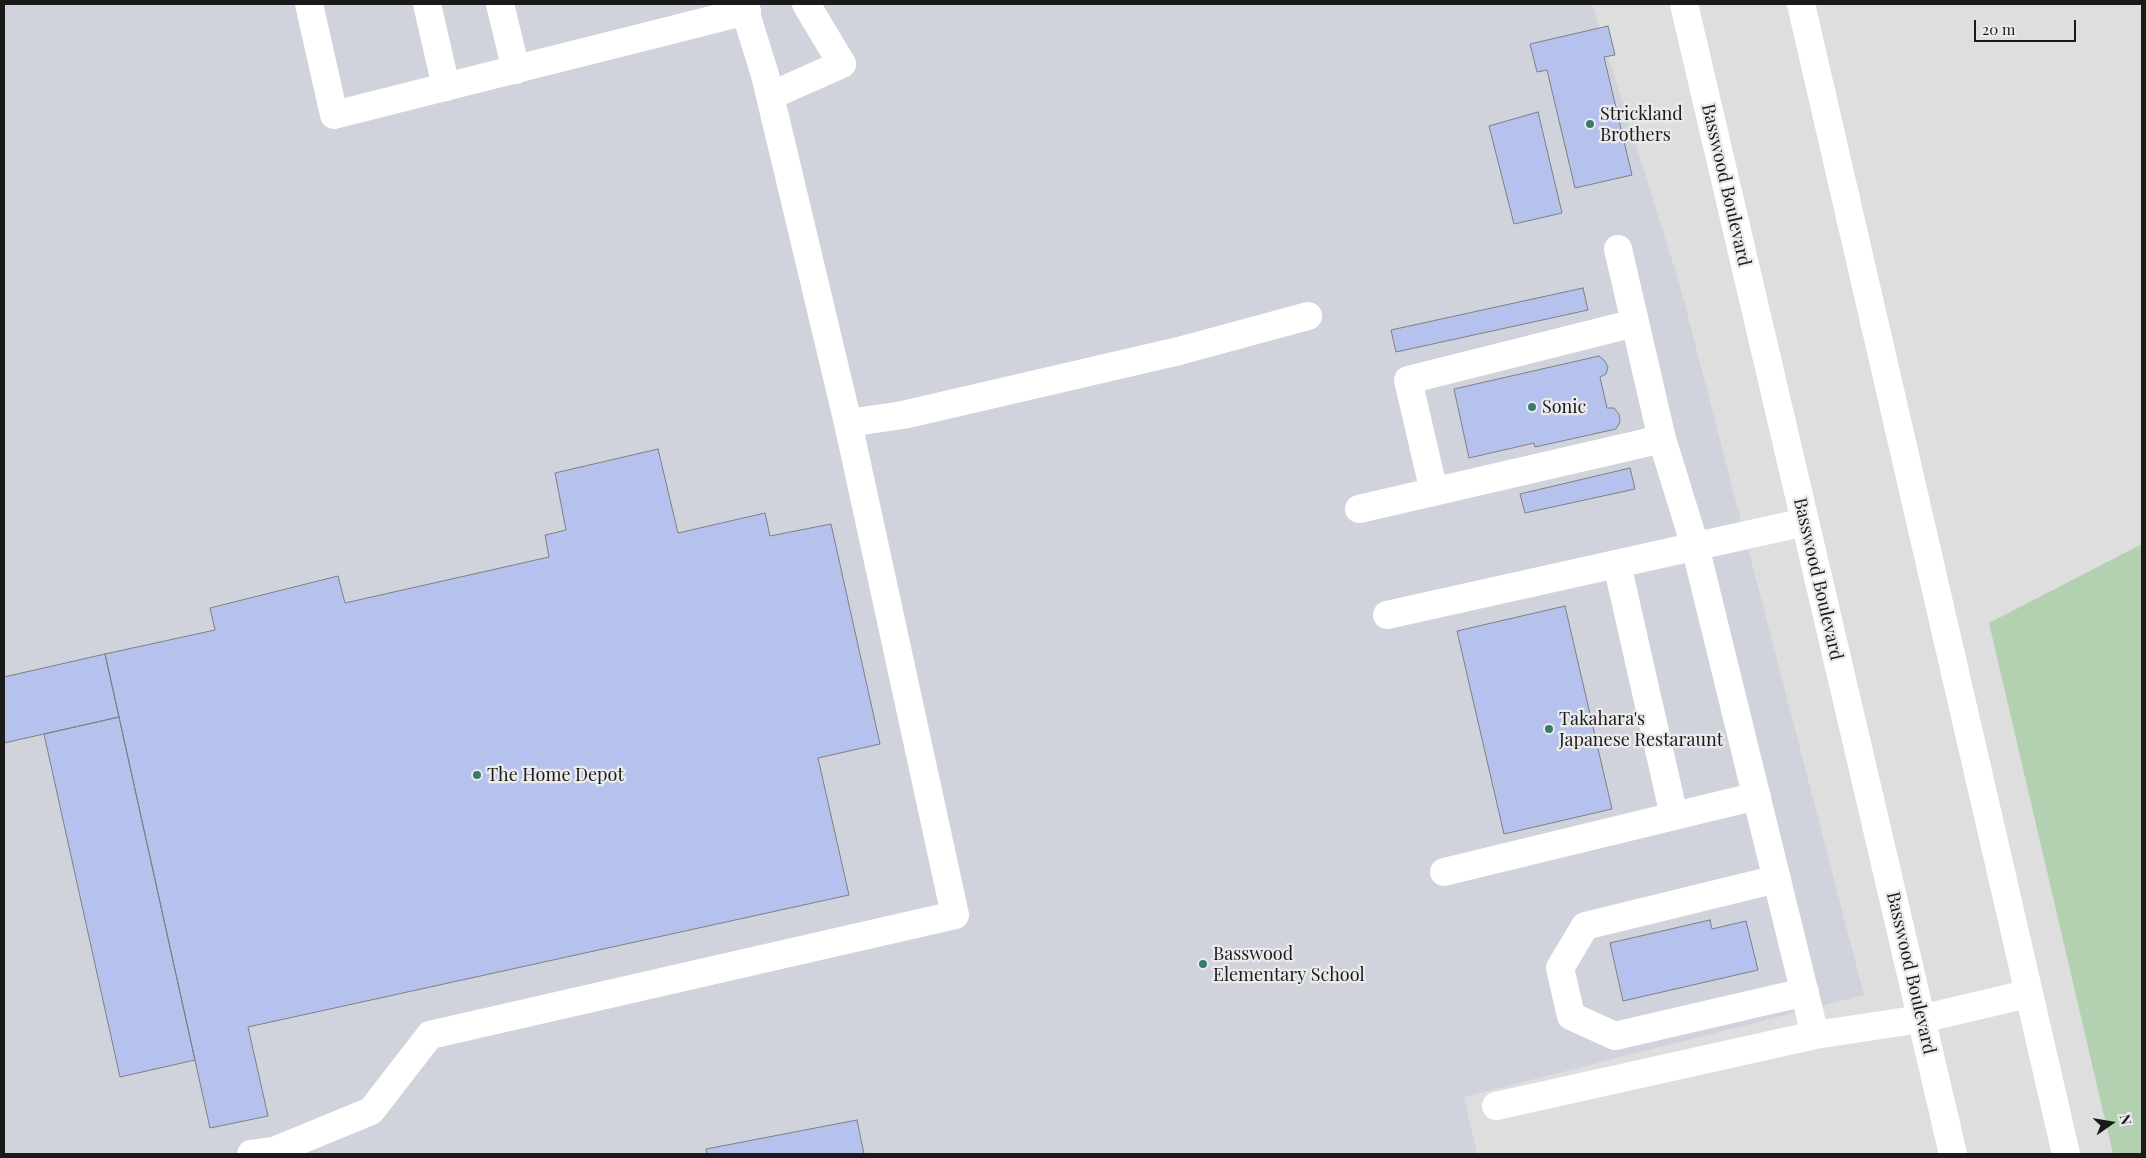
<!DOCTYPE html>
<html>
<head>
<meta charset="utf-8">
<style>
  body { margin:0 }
  #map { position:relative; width:2146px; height:1158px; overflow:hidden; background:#dededf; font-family:"Playfair Display",serif }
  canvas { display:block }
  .frame { position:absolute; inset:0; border:5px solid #1a1a1a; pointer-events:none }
  .north { position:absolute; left:2086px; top:1098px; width:50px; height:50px; -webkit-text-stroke:4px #ebebed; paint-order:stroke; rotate:77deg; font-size:14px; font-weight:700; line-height:20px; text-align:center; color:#1a1a1a }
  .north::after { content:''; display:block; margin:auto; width:18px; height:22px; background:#1a1a1a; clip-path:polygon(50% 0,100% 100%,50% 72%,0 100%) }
  .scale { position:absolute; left:1974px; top:20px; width:102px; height:22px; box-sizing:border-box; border:2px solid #1a1a1a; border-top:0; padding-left:6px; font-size:15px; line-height:18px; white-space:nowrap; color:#1a1a1a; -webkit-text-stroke:4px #ebebed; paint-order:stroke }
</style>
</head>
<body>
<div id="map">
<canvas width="2146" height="1158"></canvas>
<div class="frame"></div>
<div class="north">N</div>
<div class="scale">20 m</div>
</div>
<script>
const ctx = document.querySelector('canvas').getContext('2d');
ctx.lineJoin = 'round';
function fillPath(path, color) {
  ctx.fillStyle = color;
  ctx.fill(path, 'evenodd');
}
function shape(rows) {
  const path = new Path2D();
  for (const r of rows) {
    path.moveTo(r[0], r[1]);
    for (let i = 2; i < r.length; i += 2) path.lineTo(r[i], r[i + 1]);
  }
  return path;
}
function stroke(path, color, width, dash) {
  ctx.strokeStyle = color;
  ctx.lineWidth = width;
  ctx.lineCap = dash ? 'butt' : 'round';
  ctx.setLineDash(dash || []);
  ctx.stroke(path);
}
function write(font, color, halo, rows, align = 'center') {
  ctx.font = font + ' "Playfair Display",serif';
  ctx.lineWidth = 4.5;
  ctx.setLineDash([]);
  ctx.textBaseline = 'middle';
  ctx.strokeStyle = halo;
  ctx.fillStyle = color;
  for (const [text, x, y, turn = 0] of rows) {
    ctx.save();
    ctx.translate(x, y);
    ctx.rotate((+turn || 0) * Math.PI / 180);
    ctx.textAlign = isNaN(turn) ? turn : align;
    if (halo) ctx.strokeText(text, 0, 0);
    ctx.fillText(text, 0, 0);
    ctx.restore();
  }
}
const built = shape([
  [4,4,1592,4,1680,286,1864,995,1464,1097,1477,1154,4,1154]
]);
const green = shape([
  [2142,544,2142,1154,2113,1154,1989,623]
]);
const building = shape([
  [1608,26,1615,55,1604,57,1632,175,1575,188,1547,70,1537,72,1530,44,1608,26],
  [1538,112,1562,213,1514,224,1489,126,1538,112],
  [1583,288,1588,310,1396,352,1391,330,1583,288],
  [1599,356,1604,360,1608,367,1606,374,1600,377,1607,408,1614,408,1619,414,1620,422,1616,429,1535,447,1534,443,1469,458,1454,389,1599,356],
  [658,449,678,533,765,513,770,536,831,524,880,744,818,758,849,895,248,1027,268,1116,210,1128,105,654,215,630,210,608,338,576,345,603,549,557,545,535,566,530,555,473,658,449],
  [1630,468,1635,489,1525,513,1520,494,1630,468],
  [1565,606,1612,809,1504,834,1457,631,1565,606],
  [105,654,119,717,4,743,4,677,105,654],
  [119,717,195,1060,120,1077,44,734,119,717],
  [1710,920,1712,929,1746,921,1758,970,1623,1001,1610,943,1710,920],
  [857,1120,864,1154,707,1154,706,1149,857,1120]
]);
const minor = shape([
  [309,4,334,115,747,11],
  [427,4,446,87],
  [500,4,516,70],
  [743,4,765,75,848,423,903,415,1179,351,1308,316],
  [770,96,842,64,806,4],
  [1618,249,1662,439,1695,546,1815,1035],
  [1434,492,1408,380,1635,323],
  [1359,509,1662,439],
  [1617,564,1674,816],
  [1387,615,1805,522],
  [1444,872,1757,796],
  [1777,879,1585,926,1560,968,1571,1016,1615,1036,1805,992],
  [1496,1106,1815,1035,1921,1019],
  [251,1154,274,1151,371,1111,430,1035,955,915,848,423]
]);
const major = shape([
  [1684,4,1953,1154],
  [1801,4,2066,1154],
  [1921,1019,2027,994]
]);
const markers = [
  [1590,124,5,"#377b6f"],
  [1532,407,5,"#377b6f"],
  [1549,729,5,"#377b6f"],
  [477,775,5,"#377b6f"],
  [1203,964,5,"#377b6f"]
];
const poiNames = [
  ["Strickland",1600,114],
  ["Brothers",1600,135],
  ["Sonic",1542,407],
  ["Takahara's",1559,719],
  ["Japanese Restaraunt",1559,740],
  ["The Home Depot",487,775],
  ["Basswood",1213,954],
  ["Elementary School",1213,975]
];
const streetNames = [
  ["Basswood Boulevard",1726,185,77],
  ["Basswood Boulevard",1818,579,77],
  ["Basswood Boulevard",1911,973,77]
];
fillPath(built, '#d0d3db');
fillPath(green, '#b3d1b0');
fillPath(building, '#b5c2ed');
stroke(building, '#808081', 1);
stroke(minor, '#fff', 28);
stroke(major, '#fff', 28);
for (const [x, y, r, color] of markers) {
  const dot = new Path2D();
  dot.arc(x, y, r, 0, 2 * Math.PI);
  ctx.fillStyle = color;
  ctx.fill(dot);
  stroke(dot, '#ebebed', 2);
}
write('18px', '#1a1a1a', '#ebebed', poiNames, 'left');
write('18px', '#1a1a1a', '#ebebed', streetNames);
</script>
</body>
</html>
